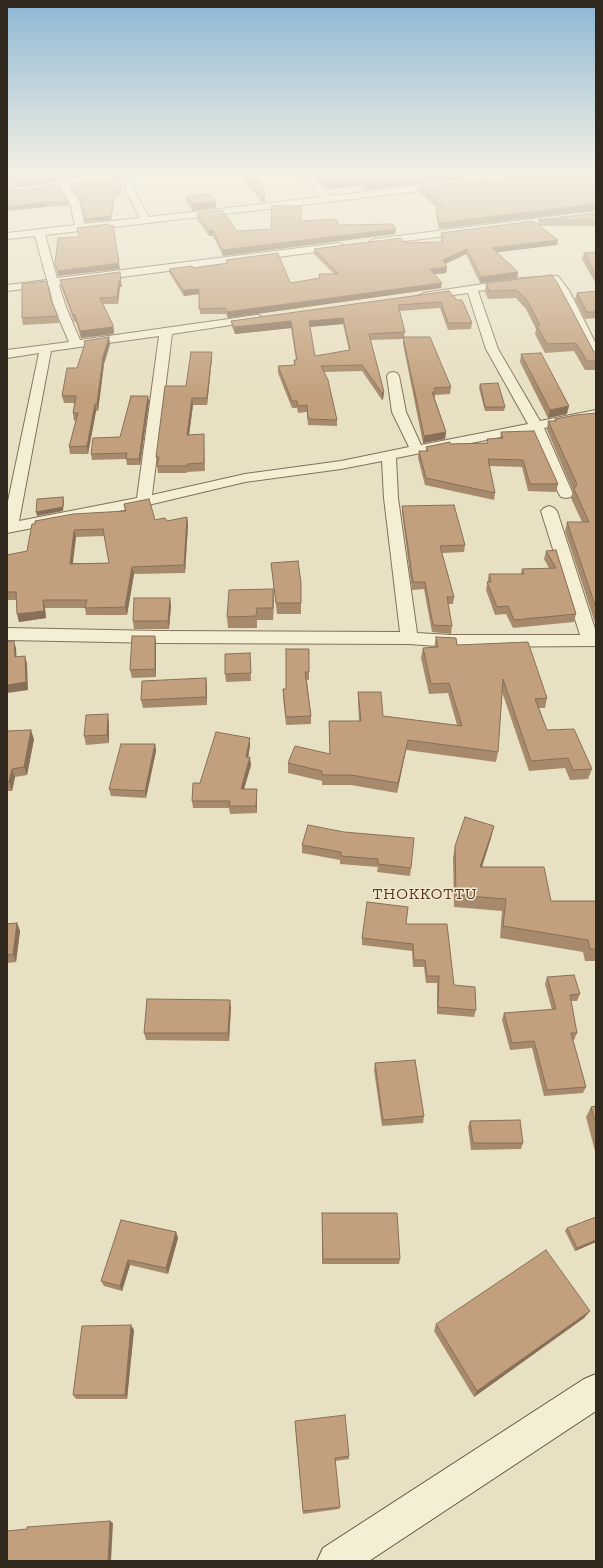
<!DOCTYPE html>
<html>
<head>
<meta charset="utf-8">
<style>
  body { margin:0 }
  #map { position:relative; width:603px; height:1568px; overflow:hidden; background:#e8e0c3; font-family:"Zilla Slab",serif }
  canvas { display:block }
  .frame { position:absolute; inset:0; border:8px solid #32291e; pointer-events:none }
</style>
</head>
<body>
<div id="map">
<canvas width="603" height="1568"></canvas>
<div class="frame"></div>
</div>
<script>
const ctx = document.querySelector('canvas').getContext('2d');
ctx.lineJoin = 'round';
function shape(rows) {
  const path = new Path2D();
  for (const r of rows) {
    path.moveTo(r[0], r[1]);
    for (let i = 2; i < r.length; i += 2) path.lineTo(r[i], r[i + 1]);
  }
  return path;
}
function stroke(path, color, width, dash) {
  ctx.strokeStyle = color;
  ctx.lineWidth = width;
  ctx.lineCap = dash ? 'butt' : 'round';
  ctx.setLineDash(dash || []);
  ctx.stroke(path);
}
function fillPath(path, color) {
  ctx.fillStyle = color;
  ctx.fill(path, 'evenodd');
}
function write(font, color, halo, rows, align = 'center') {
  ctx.font = font + ' "Zilla Slab",serif';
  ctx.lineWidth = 3;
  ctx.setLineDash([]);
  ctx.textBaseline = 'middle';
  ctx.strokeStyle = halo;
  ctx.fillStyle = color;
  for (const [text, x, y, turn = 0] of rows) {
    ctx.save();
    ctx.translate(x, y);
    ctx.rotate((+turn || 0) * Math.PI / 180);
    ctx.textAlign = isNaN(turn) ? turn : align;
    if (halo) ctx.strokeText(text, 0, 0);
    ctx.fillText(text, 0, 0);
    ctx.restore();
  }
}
const street = shape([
  [105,174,126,174,149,217,322,197,302,174,311,174,331,196,447,182,452,185,447,188,45,235,57,278,340,243,345,246,340,249,59,285,66,307,80,340,257,315,261,316,263,318,261,320,257,321,172,334,152,495,245,474,341,461,409,447,392,412,387,376,389,373,393,372,397,373,399,376,406,412,421,445,528,424,486,349,468,293,424,299,418,296,424,293,522,278,558,276,570,292,596,344,596,360,592,359,590,356,559,292,551,282,478,291,498,349,540,421,596,410,596,418,544,428,573,494,571,497,566,498,561,497,559,494,531,431,396,458,398,498,417,633,451,635,580,635,541,511,544,508,549,506,554,508,557,511,596,632,596,646,451,647,409,644,160,643,7,640,7,628,160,631,400,632,384,498,382,461,341,469,245,482,144,506,7,533,7,506,39,353,7,358,7,350,69,342,54,307,49,286,7,291,7,285,47,280,35,236,7,239,7,233,75,225,70,203,59,187,25,193,16,192,7,187,7,180,18,187,25,187,105,174],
  [119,177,140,218,84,224,80,203,68,186,119,177],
  [159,336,137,498,19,521,51,351,159,336],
  [596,211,596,217,374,245,369,242,374,239,596,211]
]);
const secondary = shape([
  [596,1374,596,1411,369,1561,317,1561,323,1548,584,1379,596,1374]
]);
const wall = shape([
  [7,174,95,174,25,186,18,186,7,180],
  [239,174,259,174,265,202,262,202],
  [313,174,504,174,364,190,360,186,327,189],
  [596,174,596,210,439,229,436,215,436,209,438,209,420,193,420,187],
  [70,184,122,186,120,195,115,195,111,220,85,222,81,202,71,187],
  [15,189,68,202,69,206,47,207],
  [186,196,216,201,216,208,192,211,186,202],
  [197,213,237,231,271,229,301,221,339,225,396,229,395,234,223,256,213,236,209,236,197,219],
  [596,213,596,226,539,226,558,240,557,245,497,252,518,272,517,278,480,283,466,254,445,264,447,267,446,273,434,274,441,288,228,318,226,314,200,314,199,294,184,296,170,274,169,269,193,268,227,263,226,260,290,283,319,279,319,274,334,274,314,254,314,249,404,243,441,242,441,233,537,225,538,220],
  [596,252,596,284,582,259,584,253],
  [552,275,594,352,596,352,596,370,585,370,574,351,545,353,535,334,536,329,526,309,516,298,488,299,485,292,486,283],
  [60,280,122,287,120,287,118,304,103,304,113,325,114,332,113,334,81,338,76,322,74,322,61,286],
  [449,291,472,323,471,329,448,330,440,308,399,311,405,332,404,337,451,387,450,394,435,395,435,399,446,432,445,439,423,443,403,344,403,339,370,340,384,392,383,399,382,400,362,371,324,372,337,420,337,426,308,425,307,412,298,413,297,408,292,408,278,373,278,366,294,365,294,360,296,360,291,328,235,334,232,327,231,321],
  [343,324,349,350,315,356,310,327],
  [596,291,596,318,585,319,575,299,577,293],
  [51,300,58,316,59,323,23,325,22,318],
  [109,337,110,344,104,364,98,411,96,411,88,454,70,454,69,447,76,420,74,421,73,413,75,403,64,403,62,396,77,368,85,344,84,341],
  [212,352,212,358,207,405,193,405,189,435,204,441,205,471,187,472,187,473,158,473,156,457,186,386],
  [521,354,567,414,548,418,520,362],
  [480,384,505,407,504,411,485,411,479,388],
  [149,401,140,465,127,465,126,459,92,460,91,454,120,437],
  [596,413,596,626,565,531,567,522,582,522,571,498,573,491,547,430,548,421,554,421,555,419],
  [501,432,558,484,556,492,528,491,522,467,489,466,495,493,494,500,425,485,418,458,419,451,426,451,426,447,450,444,487,443,487,439,500,439],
  [124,504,155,520,167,521,187,517,188,525,185,573,134,574,127,615,86,615,85,608,45,608,46,618,19,622,16,600,7,600,7,555,27,551,32,524,125,511],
  [104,536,109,563,72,563,76,537],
  [402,506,465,545,464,552,442,553,454,597,453,604,448,604,452,626,451,634,432,632,424,589,412,590,402,513],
  [556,550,576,614,574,622,513,628,506,614,495,615,486,590,489,574,521,574,522,569,549,568,544,559,546,551],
  [271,563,301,583,301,614,277,614,272,573],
  [273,589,273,620,257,620,257,628,228,628,227,617],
  [170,598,171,606,169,629,134,629,133,621],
  [155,636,156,644,156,677,132,678,130,670],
  [436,637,457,645,547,698,545,708,539,708,547,730,592,769,588,779,570,780,565,768,529,771,502,692,498,752,496,762,406,750,397,793,351,785,322,785,322,781,288,773,288,763,330,754,329,721,359,721,358,702,358,692,383,716,457,725,448,693,429,694,421,658,423,648,434,648],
  [309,649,309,680,307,680,311,716,311,724,286,725,283,697,283,689,286,689],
  [250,653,251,681,226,682,225,674],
  [206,678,207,705,143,708,141,700],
  [109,722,109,743,86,745,84,736],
  [7,731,34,739,27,775,15,777,12,791,7,791],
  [250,738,250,746,248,757,251,765,244,789,257,796,257,813,230,814,229,808,193,808,192,801,200,783],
  [155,744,156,751,146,798,111,796,109,789],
  [308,825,411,868,410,876,377,872,378,867,340,864,340,860,302,853,302,845],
  [494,826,491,838,482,867,551,901,596,901,596,961,585,961,583,952,500,938,502,911,454,907,453,858,455,846],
  [17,923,20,931,16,962,7,963,7,924],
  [406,924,454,985,476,1010,474,1017,437,1014,437,983,426,983,424,967,413,967,412,951,362,945,362,938],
  [547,977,580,994,577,1001,571,1001,577,1033,574,1040,573,1040,586,1087,583,1093,544,1096,532,1048,510,1050,502,1020,504,1013,552,1010,545,984],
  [231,1007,229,1041,146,1040,144,1033],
  [375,1063,424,1116,423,1123,382,1126,374,1070],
  [596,1106,596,1155,586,1117,591,1107],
  [470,1121,523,1143,521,1149,471,1150,468,1127],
  [322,1213,400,1259,399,1264,322,1264],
  [121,1220,176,1232,178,1238,168,1274,130,1265,122,1291,104,1286,101,1281],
  [567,1228,596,1242,575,1251,565,1231],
  [590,1311,584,1318,474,1397,434,1331,436,1324],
  [134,1330,127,1399,76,1399,73,1395],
  [295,1425,349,1456,349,1459,335,1461,340,1507,339,1509,303,1514]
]);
const shadedWall = shape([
  [69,174,95,174,25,186,24,181],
  [455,174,504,174,364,190,364,184],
  [361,181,360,186,327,189,327,183],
  [115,192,115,195,111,220,85,222,85,219],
  [265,196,265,202,262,202,262,197],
  [216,201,216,208,192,211,192,204],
  [46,202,47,207,7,211,7,207],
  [596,204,596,210,439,229,439,223],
  [396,229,395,234,223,256,222,250],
  [213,230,213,236,209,236,209,231],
  [558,240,557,245,491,253,492,248],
  [467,249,466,254,443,265,443,260],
  [119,263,120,269,58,276,57,271],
  [447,267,446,273,429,275,430,269],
  [518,272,517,278,480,283,481,277],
  [121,280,122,287,120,287,118,304,117,297,119,281],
  [442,283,441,288,228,318,227,312],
  [199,289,200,294,184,296,183,290],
  [343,318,343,324,309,327,309,321],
  [291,321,291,328,235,334,234,327],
  [113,325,114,332,113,334,81,338,80,331],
  [109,337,110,344,104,364,98,411,97,404,103,357],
  [212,352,212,358,207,405,207,398],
  [384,392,383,399,382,400,382,393],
  [148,396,149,401,140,465,139,459],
  [192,398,193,405,188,442,187,435],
  [95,404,96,411,88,454,87,446],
  [569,406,567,414,548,418,550,410],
  [446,432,445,439,423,443,424,436],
  [63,497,64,501,63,511,37,516,36,512],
  [187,517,188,525,185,573,184,565],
  [74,530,76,537,72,571,70,564],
  [132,567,134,574,127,615,125,607],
  [273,589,274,601,273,620],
  [170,598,171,606,169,629,168,621],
  [43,600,45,608,46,618,19,622,17,614],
  [155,636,156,644,156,677,155,669],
  [14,641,16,648,17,665,15,657],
  [25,656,27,663,28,690,7,693,7,685],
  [206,678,207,686,207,705,206,697],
  [108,714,109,722,109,743,107,735],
  [31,730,34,739,27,775,24,767],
  [250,738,250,746,247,764,246,757],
  [408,740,406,750,397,793,398,783],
  [155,744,156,751,146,798,145,791],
  [250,757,251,765,242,796,241,789],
  [12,769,15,777,12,791,9,782],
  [257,789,257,813,256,806],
  [494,826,491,838,478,879,480,867],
  [17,923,20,931,16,962,13,954],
  [230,1000,231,1007,229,1041,228,1033],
  [176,1232,178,1238,168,1274,166,1268],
  [596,1240,596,1242,575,1251,577,1248],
  [128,1260,130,1265,122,1291,120,1286],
  [590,1311,584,1318,474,1397,477,1391],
  [131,1325,134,1330,127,1399,125,1395],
  [110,1521,113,1523,111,1561,108,1561]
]);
const building = shape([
  [7,174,69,174,24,181,18,181,7,176,7,174],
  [243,174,259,174,265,196,262,197,243,174],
  [318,174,455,174,364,184,361,181,327,183,318,174],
  [531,174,596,174,596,204,439,223,436,209,444,208,420,187,531,174],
  [118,176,121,183,120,192,115,192,111,216,85,219,81,199,70,184,118,176],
  [58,184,68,202,46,202,7,207,7,185,15,189,24,190,58,184],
  [210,194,216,201,192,204,186,196,210,194],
  [272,206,301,206,301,221,336,219,339,225,393,224,396,229,222,250,213,230,209,231,197,213,222,210,237,231,271,229,272,206],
  [596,213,596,220,538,220,596,213],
  [533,221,558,240,492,248,518,272,481,277,467,249,443,260,447,267,430,269,442,283,227,312,225,308,199,309,199,289,183,290,169,269,192,266,193,268,228,263,226,260,278,253,290,283,320,278,319,274,339,274,314,249,401,238,404,243,443,242,441,233,533,221],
  [109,224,109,226,113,225,119,263,57,271,55,263,58,238,79,237,77,228,109,224],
  [596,252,596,275,584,253,596,252],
  [120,272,121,280,119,281,117,297,100,298,113,325,112,327,80,331,75,315,73,315,60,280,120,272],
  [552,275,558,284,594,352,596,352,596,361,587,361,576,343,547,344,537,326,540,325,527,300,517,290,489,291,486,283,552,275],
  [47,281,51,300,58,316,22,318,22,284,47,281],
  [449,291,457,300,462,300,472,323,448,323,441,302,398,305,405,332,369,334,384,392,382,393,362,365,321,366,328,380,337,420,308,419,307,405,298,406,297,401,292,401,278,366,295,365,294,360,297,360,291,321,234,327,231,321,449,291],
  [343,318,350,350,315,356,309,321,343,318],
  [596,291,596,312,587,312,577,293,596,291],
  [109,337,103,357,97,404,95,404,87,446,69,447,78,413,73,413,76,396,62,396,67,368,77,368,85,343,84,341,109,337],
  [403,337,430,337,451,387,434,388,436,392,432,392,446,432,424,436,403,337],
  [191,352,212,352,207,398,192,398,187,435,204,434,204,463,187,464,187,466,157,466,159,457,156,457,165,386,186,386,191,352],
  [541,353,569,406,550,410,521,354,541,353],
  [498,383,505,407,485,407,480,384,498,383],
  [131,396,148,396,139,459,126,459,127,453,91,454,93,438,120,437,131,396],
  [596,413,596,608,567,522,589,522,574,489,577,484,548,421,556,421,555,419,576,415,596,413],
  [534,431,558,484,530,484,523,460,488,459,495,493,426,478,419,451,428,451,426,447,450,442,450,444,488,443,487,439,503,438,501,432,534,431],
  [63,497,63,507,36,512,37,499,63,497],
  [149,499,155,520,165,518,167,521,187,517,184,565,132,567,125,607,85,608,87,600,43,600,44,611,17,614,16,592,7,592,7,555,27,551,32,524,35,524,35,521,73,514,126,511,124,504,149,499],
  [103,529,109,563,70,564,74,530,103,529],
  [454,505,465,545,440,546,454,597,447,597,452,626,433,625,425,582,413,582,402,506,454,505],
  [556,550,576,614,514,620,508,606,497,607,487,582,491,582,489,574,524,574,522,569,556,568,546,551,556,550],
  [298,561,301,583,301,603,276,603,271,563,298,561],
  [273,589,273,608,257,608,256,616,227,617,229,590,273,589],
  [134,598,170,598,168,621,133,621,134,598],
  [132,636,155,636,155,669,130,670,132,636],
  [436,637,456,638,457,645,528,642,547,698,535,699,547,730,574,729,592,769,573,770,568,758,531,761,503,679,498,752,408,740,398,783,351,775,322,775,322,771,288,763,295,746,330,754,329,721,361,721,358,692,381,692,383,716,462,726,449,683,431,684,423,648,438,647,436,637],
  [14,641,15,657,25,656,26,682,7,685,7,642,14,641],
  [286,649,309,649,309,672,305,672,311,716,286,717,283,689,286,689,286,649],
  [250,653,251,673,225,674,225,654,250,653],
  [206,678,206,697,141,700,142,681,206,678],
  [108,714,107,735,84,736,86,715,108,714],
  [31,730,24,767,12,769,9,782,7,783,7,731,31,730],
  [216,732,250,738,246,757,250,757,241,789,257,789,256,806,229,806,230,801,192,801,193,783,200,783,216,732],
  [121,744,155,744,145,791,109,789,121,744],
  [465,817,494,826,480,867,544,867,551,901,596,901,596,949,590,949,588,940,503,926,506,899,456,895,455,846,465,817],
  [308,825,344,832,414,838,411,868,378,864,378,859,341,856,341,852,302,845,308,825],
  [367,902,408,907,406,924,447,924,454,985,475,987,476,1010,438,1007,439,976,427,976,425,960,414,960,413,944,362,938,367,902],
  [17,923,13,954,7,955,7,924,17,923],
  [574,975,580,994,570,995,577,1033,571,1033,586,1087,547,1090,534,1041,512,1043,504,1013,556,1009,547,977,574,975],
  [147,999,230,1000,228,1033,144,1033,147,999],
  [415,1060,424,1116,383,1120,375,1063,415,1060],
  [596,1106,596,1124,591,1107,596,1106],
  [520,1120,523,1143,473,1143,470,1121,520,1120],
  [322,1213,397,1213,400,1259,323,1259,322,1213],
  [596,1217,596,1240,577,1248,567,1228,596,1217],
  [121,1220,176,1232,166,1268,128,1260,120,1286,101,1281,121,1220],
  [546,1250,590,1311,477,1391,436,1324,546,1250],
  [131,1325,125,1395,73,1395,82,1326,131,1325],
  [345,1415,349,1456,335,1458,340,1507,303,1511,295,1421,345,1415],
  [110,1521,108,1561,7,1561,7,1531,27,1529,27,1527,110,1521]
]);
const quarterNames = [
  ["THOKKOTTU",425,894]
];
stroke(street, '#80725c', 2);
stroke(secondary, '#62543f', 2);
fillPath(street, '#f4eed5');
fillPath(secondary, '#f4eed5');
fillPath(wall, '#a78a6c');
fillPath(shadedWall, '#887058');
fillPath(building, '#c2a07d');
stroke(building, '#887058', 1);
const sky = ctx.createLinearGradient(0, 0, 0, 394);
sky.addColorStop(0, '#8db7d4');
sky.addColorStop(0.44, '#f5f1e4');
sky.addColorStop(1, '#f5f1e400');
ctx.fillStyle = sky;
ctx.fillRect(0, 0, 603, 394);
ctx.letterSpacing = '1px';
write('16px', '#5a3322', '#f1ead1', quarterNames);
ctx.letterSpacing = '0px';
</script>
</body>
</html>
